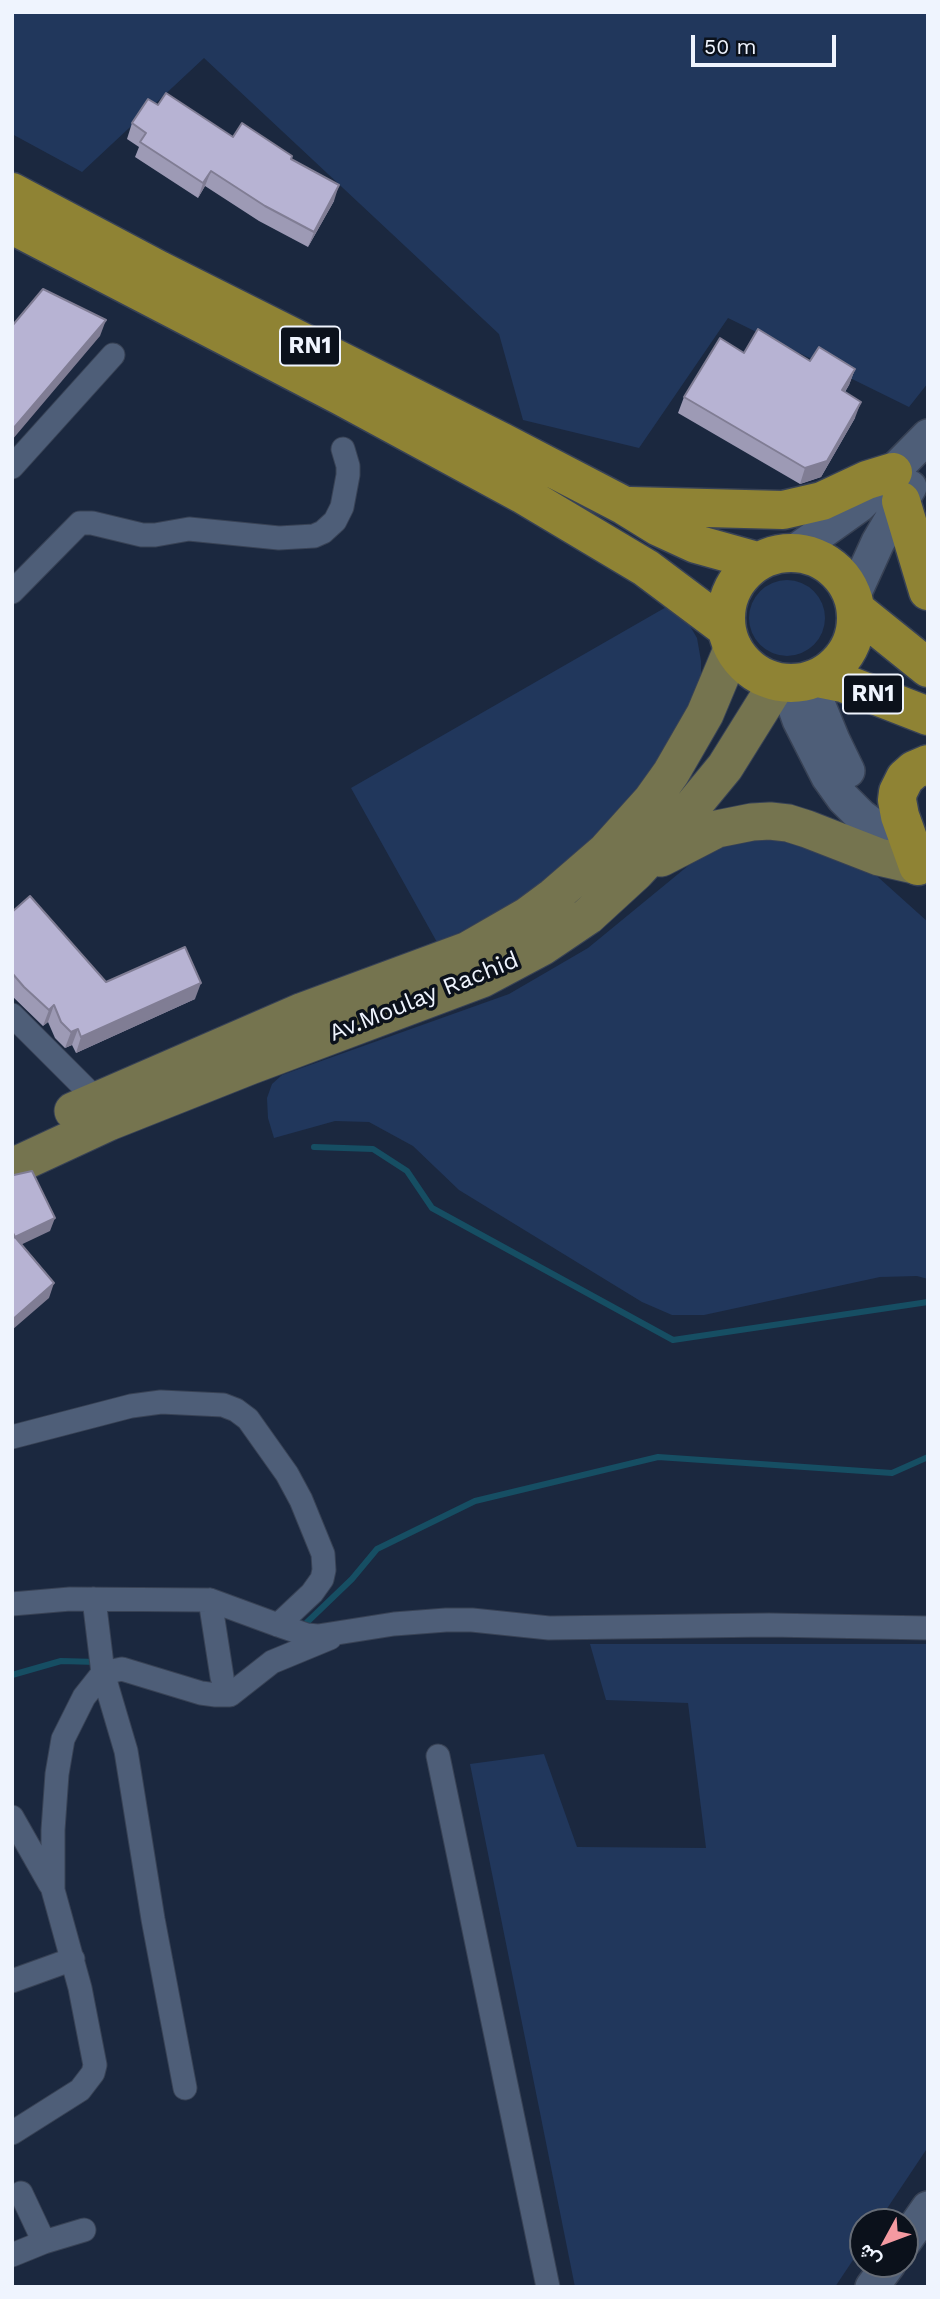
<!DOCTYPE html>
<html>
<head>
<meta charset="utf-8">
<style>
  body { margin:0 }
  #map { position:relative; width:940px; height:2299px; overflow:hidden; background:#1b283f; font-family:"Work Sans",Vazirmatn,sans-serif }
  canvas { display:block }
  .frame { position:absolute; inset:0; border:14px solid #eff4fe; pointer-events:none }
  .north { position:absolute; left:849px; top:2208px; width:70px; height:70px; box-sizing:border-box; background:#0b111b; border:2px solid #666c76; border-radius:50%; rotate:229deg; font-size:19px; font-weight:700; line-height:28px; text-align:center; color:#eff4fe }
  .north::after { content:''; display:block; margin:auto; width:24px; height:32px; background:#f49aa1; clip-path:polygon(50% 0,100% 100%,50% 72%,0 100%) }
  .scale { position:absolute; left:691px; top:35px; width:145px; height:32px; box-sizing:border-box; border:4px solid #eff4fe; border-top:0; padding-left:9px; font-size:21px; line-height:24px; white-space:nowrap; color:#eff4fe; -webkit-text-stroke:5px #0b111b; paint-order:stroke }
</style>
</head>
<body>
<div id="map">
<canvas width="940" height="2299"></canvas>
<div class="frame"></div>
<div class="north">ش</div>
<div class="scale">50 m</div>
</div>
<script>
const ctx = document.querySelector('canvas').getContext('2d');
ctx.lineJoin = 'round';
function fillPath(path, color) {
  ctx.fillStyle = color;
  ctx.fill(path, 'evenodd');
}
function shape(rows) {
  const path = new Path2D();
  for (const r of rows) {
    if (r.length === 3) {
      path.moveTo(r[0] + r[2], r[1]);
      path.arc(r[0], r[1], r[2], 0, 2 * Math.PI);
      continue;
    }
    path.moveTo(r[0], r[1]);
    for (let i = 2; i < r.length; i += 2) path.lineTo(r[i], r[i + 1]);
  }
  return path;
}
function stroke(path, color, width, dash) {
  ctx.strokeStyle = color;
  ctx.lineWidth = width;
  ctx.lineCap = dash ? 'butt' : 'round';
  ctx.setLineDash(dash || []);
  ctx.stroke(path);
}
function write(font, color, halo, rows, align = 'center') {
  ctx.font = font + ' "Work Sans",sans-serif';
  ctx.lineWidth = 7;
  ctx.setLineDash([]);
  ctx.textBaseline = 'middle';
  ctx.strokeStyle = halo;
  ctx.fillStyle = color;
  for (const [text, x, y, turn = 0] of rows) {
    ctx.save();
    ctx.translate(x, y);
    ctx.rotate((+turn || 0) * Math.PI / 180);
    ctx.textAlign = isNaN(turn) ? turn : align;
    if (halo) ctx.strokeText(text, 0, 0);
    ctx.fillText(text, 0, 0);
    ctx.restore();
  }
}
const green = shape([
  [12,12,928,12,928,383,909,407,728,318,639,448,523,420,499,334,204,58,82,172,12,134],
  [787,618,38],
  [668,606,687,621,697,638,701,661,701,681,686,725,608,830,533,892,438,944,351,788],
  [765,833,859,860,928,922,928,1279,917,1276,880,1277,704,1315,672,1315,642,1302,459,1190,413,1146,369,1122,335,1121,274,1138,268,1118,267,1098,272,1084,282,1075,509,994,588,948,711,847],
  [590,1644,928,1644,928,2147,878,2222,863,2222,863,2245,835,2287,575,2287,470,1764,544,1754,577,1847,706,1848,688,1703,606,1700]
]);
const stream = shape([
  [314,1147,373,1149,407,1171,432,1208,673,1340,928,1302],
  [301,1628,352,1579,377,1549,475,1501,658,1457,892,1473,928,1457],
  [12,1675,61,1661,97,1662]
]);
const street = shape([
  [12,467,113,355],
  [12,592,80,523,92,523,142,535,155,535,189,529,279,538,314,536,323,532,335,521,342,507,348,475,348,466,343,449],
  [12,1015,97,1100,102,1109],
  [12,1437,131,1406,161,1402,223,1405,236,1410,248,1419,287,1474,301,1500,323,1554,324,1570,322,1579,312,1593,278,1625],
  [94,1599,103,1673,126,1751,153,1919,185,2088],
  [210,1600,222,1677],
  [12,1604,70,1599,210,1600,278,1625,307,1635,318,1636,394,1624,446,1620,472,1620,549,1628,769,1625,928,1628],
  [438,1756,548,2287],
  [12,1817,50,1884],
  [12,1981,73,1959],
  [12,2133,80,2090,93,2073,95,2065,80,1988,53,1890,53,1830,57,1774,63,1739,84,1697,103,1673,122,1669,201,1693,216,1695,230,1695,272,1662,330,1638],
  [44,2242,84,2230],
  [12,2255,44,2242,21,2193]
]);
const secondary = shape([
  [794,552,860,505,928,436],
  [853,597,878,542,910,487],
  [809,681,833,740,848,771],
  [786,683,799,720,828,777,843,798,861,816,881,831,919,867],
  [905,2241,928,2208],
  [872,2287,889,2264]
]);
const primary = shape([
  [661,858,717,829,752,822,770,821,788,823,807,829,879,857,918,866],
  [73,1111,303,1011,468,950,527,916,554,896,606,851,651,801,671,773,705,714,733,647],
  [12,1167,109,1122,250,1066,482,979,542,947,588,916,636,872,659,847,725,767,778,682]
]);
const highway = shape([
  [12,192,159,270,502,442,625,506,659,527,696,544,757,561],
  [12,225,341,396,522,494,646,568,726,628],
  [901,501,928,591],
  [630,506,783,510,822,501,867,480,893,472],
  [791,618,65],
  [856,610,928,668],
  [818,678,843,683,928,716],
  [918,866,900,816,897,800,898,792,905,778,914,770,928,764]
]);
const wall = shape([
  [158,105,233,137,292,156,291,159,334,201,308,247,259,221,205,186,198,198,135,157,139,147,127,139,132,123],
  [744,353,810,361,855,369,849,385,845,392,855,418,821,477,800,484,678,413,684,397],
  [12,912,106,982,195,999,76,1053,72,1045,65,1048,55,1038,48,1022,43,1026,12,996]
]);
const shadedWall = shape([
  [211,171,205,186,198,198,203,183],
  [339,185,334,201,308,247,314,232],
  [106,320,100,336,12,440,12,430],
  [855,369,849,385,836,406,842,390],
  [861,402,855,418,821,477,800,484,805,468],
  [201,983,195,999,76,1053,81,1037],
  [54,1005,48,1022,43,1026,49,1010],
  [78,1029,72,1045,65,1048,71,1032],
  [55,1218,50,1231,12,1249,15,1237],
  [54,1283,49,1298,12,1330,12,1320]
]);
const building = shape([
  [166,93,233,137,242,123,292,156,291,159,339,185,314,232,265,206,211,171,203,183,140,142,146,133,132,123,148,99,158,105,166,93],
  [43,289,106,320,12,430,12,326,43,289],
  [758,329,810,361,819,347,855,369,842,390,861,402,827,461,805,468,684,397,720,338,744,353,758,329],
  [30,896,106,982,185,947,201,983,81,1037,78,1029,71,1032,61,1022,54,1005,49,1010,24,987,12,973,12,912,30,896],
  [32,1171,55,1218,15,1237,12,1231,12,1175,14,1175,32,1171],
  [15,1237,54,1283,12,1320,12,1239,15,1237]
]);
const shields = [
  [310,346,60],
  [873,694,60]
];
const shieldNames = [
  ["RN1",310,346],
  ["RN1",873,694]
];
const streetNames = [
  ["Av.Moulay Rachid",424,997,-22]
];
fillPath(green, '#21375c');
stroke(stream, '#164e63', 6);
stroke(street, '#384255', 25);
stroke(secondary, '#384255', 36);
stroke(primary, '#384255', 39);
stroke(highway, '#384255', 41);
stroke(street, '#4e5e78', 23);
stroke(secondary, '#4e5e78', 33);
stroke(primary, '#75744f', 37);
stroke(highway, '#8f8334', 38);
fillPath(wall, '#9d9ab5');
fillPath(shadedWall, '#807d94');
fillPath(building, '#b7b3d3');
stroke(building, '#807d94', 2);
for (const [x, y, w] of shields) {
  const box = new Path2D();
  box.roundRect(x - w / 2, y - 19.5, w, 39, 5);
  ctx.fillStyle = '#0b111b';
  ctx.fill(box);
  stroke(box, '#eff4fe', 2);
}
write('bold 23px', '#eff4fe', null, shieldNames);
write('24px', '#eff4fe', '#0b111b', streetNames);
</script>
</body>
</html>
